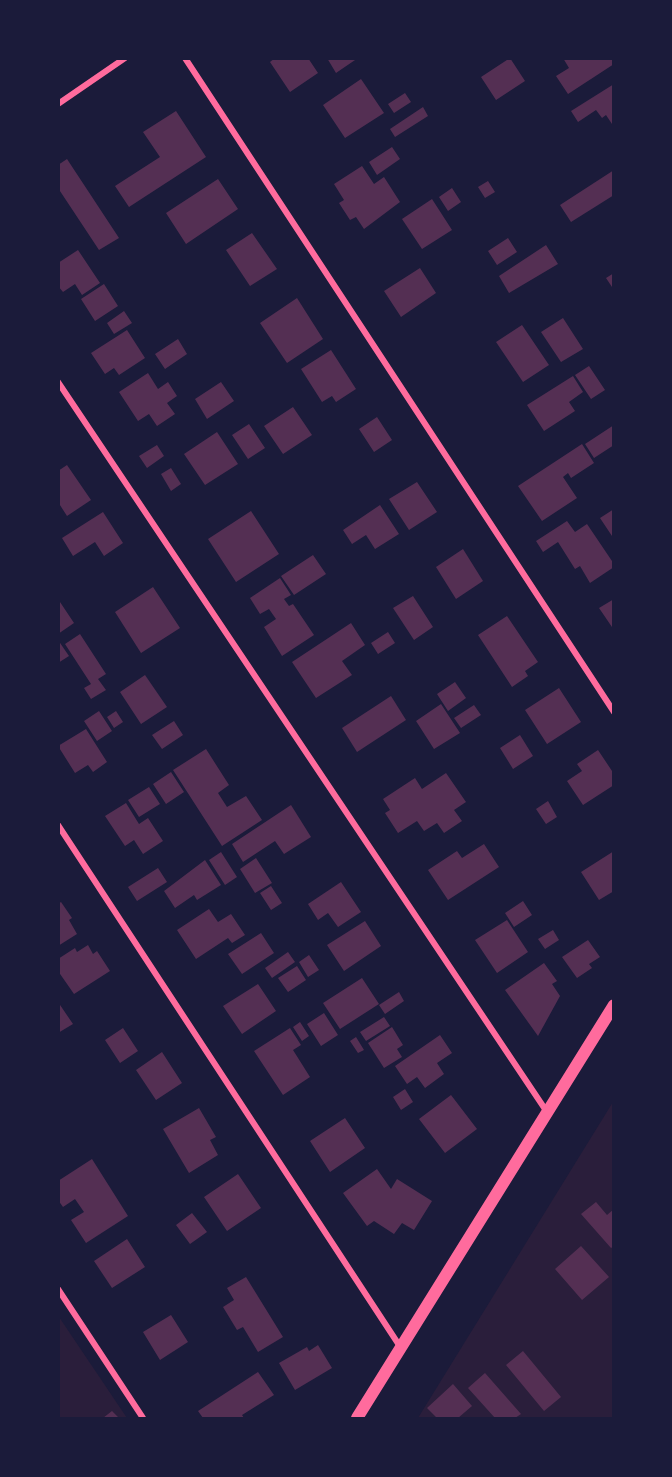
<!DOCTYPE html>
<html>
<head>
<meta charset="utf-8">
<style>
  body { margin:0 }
  #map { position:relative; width:672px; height:1477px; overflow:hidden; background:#1b1b3a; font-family:Raleway,sans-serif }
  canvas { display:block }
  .frame { position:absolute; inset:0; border:60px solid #1b1b3a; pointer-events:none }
</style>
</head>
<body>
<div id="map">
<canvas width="672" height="1477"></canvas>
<div class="frame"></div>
</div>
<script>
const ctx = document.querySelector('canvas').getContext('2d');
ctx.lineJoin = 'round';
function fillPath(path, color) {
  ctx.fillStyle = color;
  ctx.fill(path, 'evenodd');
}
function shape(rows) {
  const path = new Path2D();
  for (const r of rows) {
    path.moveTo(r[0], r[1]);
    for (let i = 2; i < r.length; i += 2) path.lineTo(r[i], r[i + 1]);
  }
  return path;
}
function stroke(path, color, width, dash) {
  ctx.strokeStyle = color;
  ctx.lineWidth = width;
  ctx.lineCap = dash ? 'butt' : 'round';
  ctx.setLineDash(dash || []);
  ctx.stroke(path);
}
const green = shape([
  [613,1102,613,1418,418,1418],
  [59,1317,127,1418,59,1418]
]);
const building = shape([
  [275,58,308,58,318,73,290,92,270,62],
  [327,58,358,58,336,73],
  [510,58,525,81,496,100,481,77],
  [563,58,614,58,614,64,568,94,556,76,569,68],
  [361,79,384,113,345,138,323,105],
  [614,84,614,127,606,115,602,118,596,110,578,122,571,111],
  [405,93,411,102,394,113,388,104],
  [423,107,428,116,395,137,390,129],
  [176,111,206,157,129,207,115,186,160,157,143,132],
  [392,147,400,159,377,175,369,162],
  [67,159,119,238,99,250,58,188,58,165],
  [362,166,374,184,384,177,400,202,364,229,356,217,350,220,339,203,344,200,334,184],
  [614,170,614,195,571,222,560,205],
  [218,179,238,209,186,244,166,213],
  [488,181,495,192,485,198,478,187],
  [452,188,461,202,448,211,439,197],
  [432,199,452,230,422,249,402,219],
  [252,233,277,269,250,286,226,250],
  [508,238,517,252,497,265,488,251],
  [546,245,558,264,509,293,499,276],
  [78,250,100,283,82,295,75,284,63,292,58,286,58,263],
  [420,268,436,293,401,317,384,291],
  [614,273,614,290,606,278],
  [104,284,118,306,95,321,81,299],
  [297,298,323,339,287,363,260,323],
  [124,311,132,323,114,334,107,323],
  [563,318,583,349,561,362,541,332],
  [522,325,549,365,523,382,496,342],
  [127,330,145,358,119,375,114,368,105,374,91,353],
  [178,339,187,354,165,369,155,354],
  [331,350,356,389,336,402,332,396,322,402,301,369],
  [589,366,605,390,591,399,575,375],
  [148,373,158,389,168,382,177,396,167,403,175,414,157,426,149,414,138,421,119,392],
  [573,376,583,392,569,402,575,411,544,431,527,405],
  [221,382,234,401,207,419,195,399],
  [293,407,312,435,283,454,264,426],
  [377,417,392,440,374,452,359,429],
  [249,424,265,448,248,459,232,435],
  [614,425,614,445,594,458,585,444],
  [217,432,238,464,205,485,184,454],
  [582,444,594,463,571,478,568,473,563,477,577,498,542,521,518,486],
  [157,445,164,456,147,468,139,456],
  [67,465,91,500,67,516,58,502,58,471],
  [171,468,181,484,171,491,161,474],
  [417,482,437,512,409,530,389,499],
  [380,505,399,534,375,549,366,535,352,544,343,530],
  [614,509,614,539,600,518],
  [251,511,279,554,236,582,208,539],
  [103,512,123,543,104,556,95,542,73,556,62,538],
  [567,521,575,532,587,524,614,564,614,567,590,583,580,566,575,569,558,542,543,552,536,541],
  [463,549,483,581,456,599,436,567],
  [313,555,326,574,294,595,281,576],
  [280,578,291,595,284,599,289,606,293,604,314,635,282,656,264,627,276,619,269,609,260,614,250,598],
  [153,587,180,628,141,653,115,612],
  [413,596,433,627,414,640,393,608],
  [58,599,74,623,58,634],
  [614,599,614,630,599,608],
  [507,616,538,662,525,671,528,676,512,687,478,635],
  [351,623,365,645,342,661,352,675,316,698,292,662],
  [388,632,395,643,378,654,371,643],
  [80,634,106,674,98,679,106,690,91,699,84,688,91,684,65,644],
  [58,640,69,656,58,663],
  [145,675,167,707,141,724,120,692],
  [455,682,466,698,448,711,437,694],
  [559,688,581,722,547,744,525,710],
  [391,696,406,720,357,752,342,728],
  [441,704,460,733,434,749,416,721],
  [474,705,481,715,461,728,454,718],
  [99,711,112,731,97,741,84,721],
  [116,711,123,722,114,728,107,717],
  [174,721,183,735,162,749,152,735],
  [86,729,107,762,93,772,88,765,75,773,58,746],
  [520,735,533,756,513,769,500,748],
  [206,749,229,785,218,793,227,807,246,796,262,820,222,846,173,770],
  [598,750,614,774,614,785,583,805,567,781,582,771,577,764],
  [171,772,184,792,166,804,153,784],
  [446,773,466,802,454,810,462,821,444,833,437,823,424,831,417,821,398,833,385,813,390,810,383,799,415,778,422,789],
  [149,787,160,804,139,817,128,800],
  [548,801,557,817,546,824,536,809],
  [126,803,139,824,148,818,163,841,143,854,134,840,125,846,105,816],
  [291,805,311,837,284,854,275,841,243,862,232,844],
  [484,844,499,867,448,900,428,870,457,851,462,858],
  [614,851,614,891,599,900,581,872],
  [221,852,237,877,225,885,209,860],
  [256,858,272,883,255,893,240,869],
  [205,860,221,885,197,900,194,895,175,908,164,891],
  [158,868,167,882,137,901,128,887],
  [341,882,361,912,338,927,328,913,318,920,308,904],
  [271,886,282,903,271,910,260,893],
  [523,901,532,915,514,927,505,913],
  [61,902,72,918,69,920,77,934,58,946,58,904],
  [209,909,218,922,231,914,245,935,232,943,228,938,196,959,177,930],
  [507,920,528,952,497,973,475,940],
  [365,921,381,946,344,971,327,945],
  [553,930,559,940,545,949,538,939],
  [261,933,274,953,242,974,228,954],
  [588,940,600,957,589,964,592,968,577,978,562,957],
  [88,945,93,954,97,951,110,971,74,994,58,971,58,959,75,948,77,952],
  [288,952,295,962,272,978,265,968],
  [309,955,319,970,308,977,299,962],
  [544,963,557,981,552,984,560,996,538,1036,505,990],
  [297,966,306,980,288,992,278,978],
  [362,978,379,1004,340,1029,323,1003],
  [258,984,276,1011,242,1034,223,1006],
  [399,992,404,1001,385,1014,379,1005],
  [58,1002,73,1024,58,1033],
  [324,1013,338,1035,321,1046,307,1024],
  [384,1017,390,1026,366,1041,360,1032],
  [300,1022,309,1036,302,1041,293,1027],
  [392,1027,403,1045,397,1049,402,1057,384,1068,368,1043],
  [123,1028,138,1051,120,1063,105,1040],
  [290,1028,301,1045,293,1050,310,1077,283,1095,254,1051],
  [440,1035,452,1053,437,1063,444,1074,425,1088,417,1077,407,1084,395,1066],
  [356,1037,364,1050,358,1053,350,1041],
  [162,1052,182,1083,156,1100,136,1070],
  [405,1089,413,1102,401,1110,393,1097],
  [451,1095,477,1129,445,1153,419,1119],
  [199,1108,216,1137,210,1140,218,1155,189,1173,163,1129],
  [345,1118,365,1148,330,1172,310,1141],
  [92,1159,128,1216,86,1243,71,1220,84,1212,75,1199,63,1207,58,1200,58,1181],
  [377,1169,391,1189,397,1179,432,1201,414,1230,402,1223,394,1234,374,1221,367,1226,343,1193],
  [238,1174,261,1208,227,1231,204,1197],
  [596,1202,607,1215,614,1209,614,1246,611,1248,581,1214],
  [192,1213,207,1232,190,1244,176,1225],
  [127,1239,145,1267,112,1288,94,1261],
  [581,1246,609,1277,582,1300,555,1269],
  [246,1277,283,1337,258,1352,243,1327,237,1330,223,1307,234,1300,227,1288],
  [171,1315,188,1342,160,1360,143,1332],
  [318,1345,332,1368,295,1390,279,1363,307,1347,309,1351],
  [523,1351,561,1397,544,1411,506,1365],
  [258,1372,274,1395,242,1415,244,1418,203,1418,198,1411],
  [485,1373,521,1414,515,1418,495,1418,468,1388],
  [453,1384,472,1406,458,1418,437,1418,427,1408],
  [112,1411,119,1418,103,1418]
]);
const minor = shape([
  [185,58,614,712],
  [58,104,125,58],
  [58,382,547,1112],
  [58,825,401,1348],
  [58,1289,143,1418]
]);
const secondary = shape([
  [357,1418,614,1005]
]);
fillPath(green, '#2a1e3b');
fillPath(building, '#542f53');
stroke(minor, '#ff6b9d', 6);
stroke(secondary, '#ff6b9d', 12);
</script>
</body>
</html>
